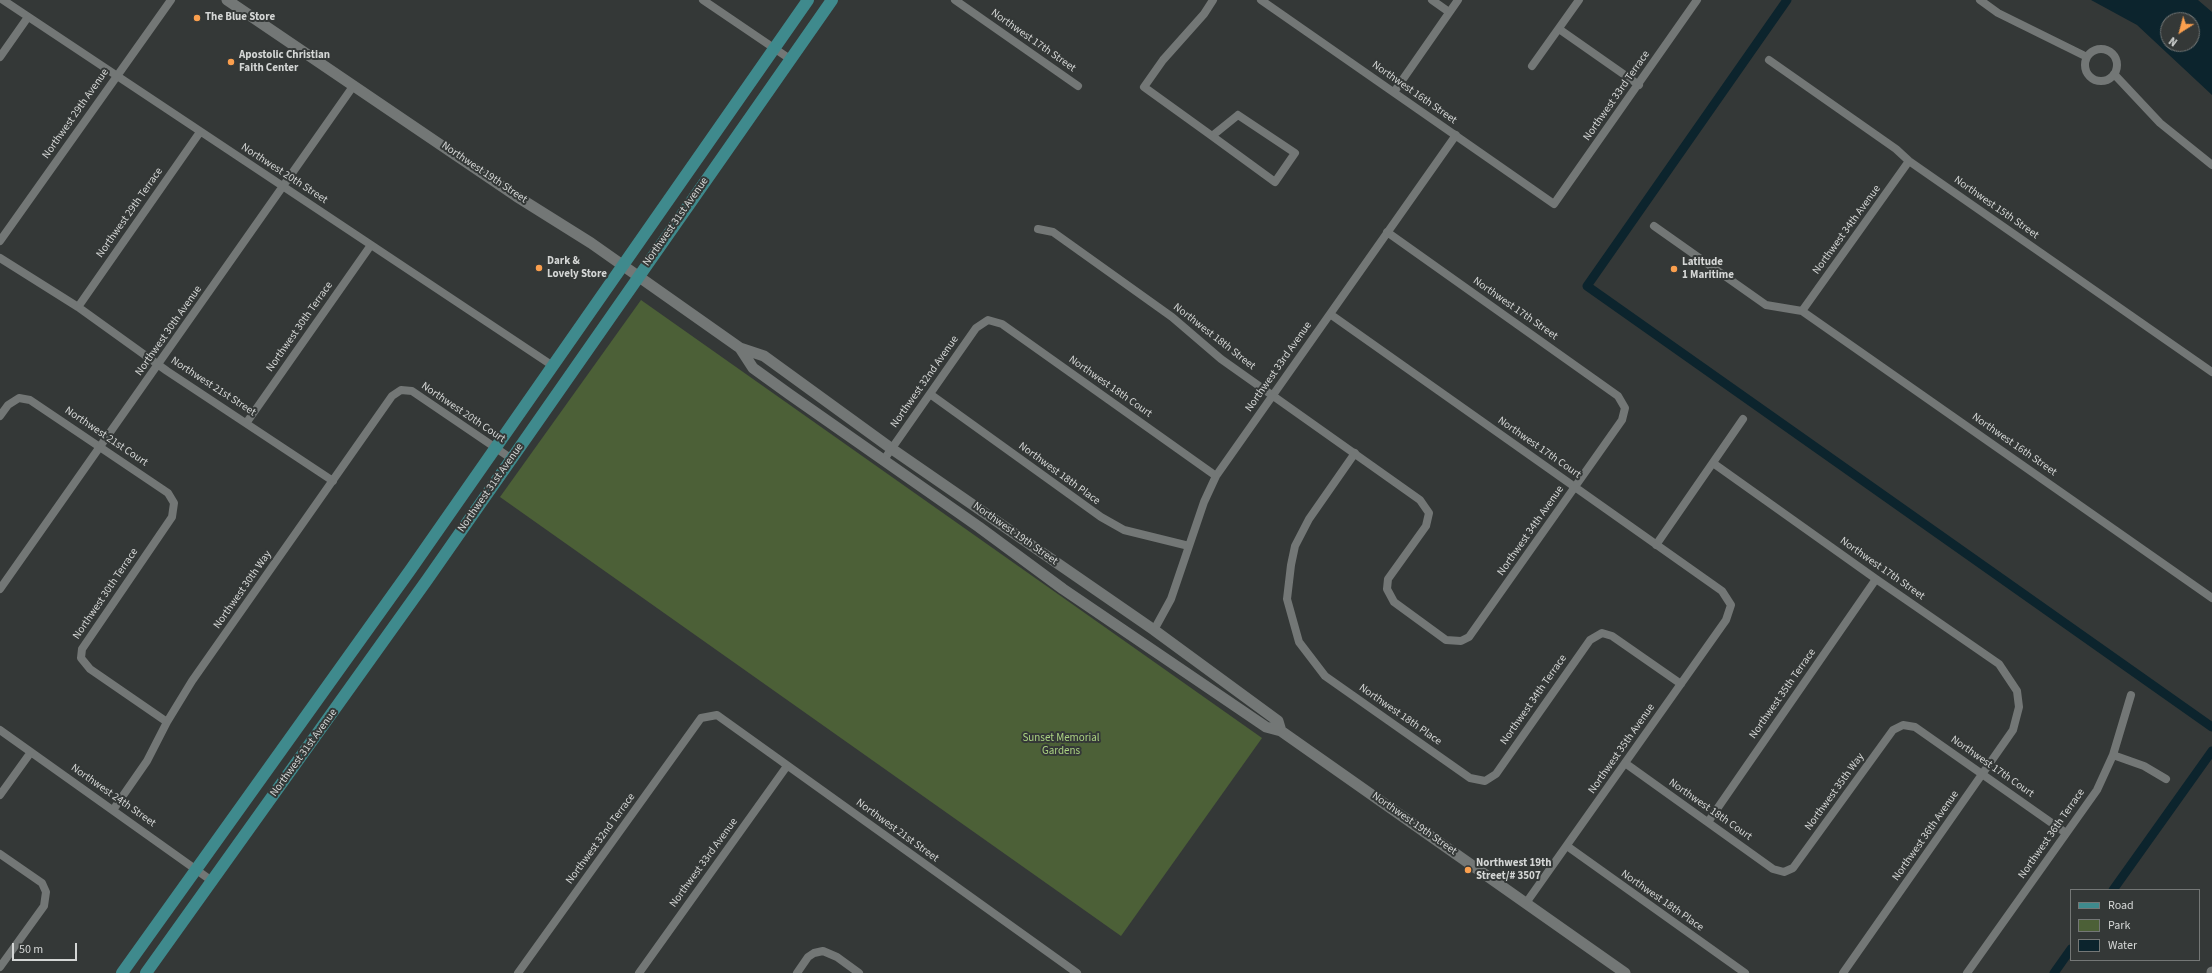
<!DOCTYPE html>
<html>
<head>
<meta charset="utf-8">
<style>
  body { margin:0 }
  #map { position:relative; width:2212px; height:973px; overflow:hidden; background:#343837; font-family:"Source Sans 3",sans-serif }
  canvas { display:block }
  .legend { position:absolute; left:2070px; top:889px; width:130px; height:72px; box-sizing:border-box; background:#343837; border:1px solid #747776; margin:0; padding:5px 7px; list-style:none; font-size:12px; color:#d4d6d5 }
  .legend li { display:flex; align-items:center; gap:8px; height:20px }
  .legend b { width:20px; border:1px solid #747776 }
  .north { position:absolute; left:2160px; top:12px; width:40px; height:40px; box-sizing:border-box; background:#343837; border:1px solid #747776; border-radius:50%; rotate:216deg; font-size:11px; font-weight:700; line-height:16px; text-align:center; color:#d4d6d5 }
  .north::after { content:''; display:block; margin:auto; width:14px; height:18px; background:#fa9f4e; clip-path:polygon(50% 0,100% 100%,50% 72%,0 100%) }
  .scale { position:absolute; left:12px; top:943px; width:65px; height:18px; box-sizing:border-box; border:2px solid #d4d6d5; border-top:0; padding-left:5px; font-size:12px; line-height:14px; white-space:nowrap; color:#d4d6d5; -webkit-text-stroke:3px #343837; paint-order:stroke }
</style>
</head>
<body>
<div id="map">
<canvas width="2212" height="973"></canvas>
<ul class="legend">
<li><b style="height:5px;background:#3f8a8d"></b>Road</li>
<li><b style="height:11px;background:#4c6037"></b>Park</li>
<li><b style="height:11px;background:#0c242d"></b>Water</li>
</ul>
<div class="north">N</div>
<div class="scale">50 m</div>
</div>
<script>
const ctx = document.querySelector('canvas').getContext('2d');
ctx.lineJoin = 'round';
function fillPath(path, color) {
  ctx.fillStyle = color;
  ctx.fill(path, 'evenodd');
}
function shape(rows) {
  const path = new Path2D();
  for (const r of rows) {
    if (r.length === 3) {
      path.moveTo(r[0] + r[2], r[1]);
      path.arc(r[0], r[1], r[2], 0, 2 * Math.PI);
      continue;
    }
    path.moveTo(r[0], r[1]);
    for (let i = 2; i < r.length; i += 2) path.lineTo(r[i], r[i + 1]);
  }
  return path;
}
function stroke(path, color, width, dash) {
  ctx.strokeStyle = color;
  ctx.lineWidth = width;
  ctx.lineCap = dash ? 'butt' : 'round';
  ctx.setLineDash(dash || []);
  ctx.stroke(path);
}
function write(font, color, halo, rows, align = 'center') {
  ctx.font = font + ' "Source Sans 3",sans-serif';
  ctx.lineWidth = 4;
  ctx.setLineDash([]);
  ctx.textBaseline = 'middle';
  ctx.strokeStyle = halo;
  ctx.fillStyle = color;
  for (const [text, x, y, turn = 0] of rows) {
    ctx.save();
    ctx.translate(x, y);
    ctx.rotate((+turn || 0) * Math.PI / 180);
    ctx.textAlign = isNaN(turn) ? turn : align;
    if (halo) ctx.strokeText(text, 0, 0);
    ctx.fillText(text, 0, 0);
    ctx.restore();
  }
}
const green = shape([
  [641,300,1262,738,1121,936,500,497]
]);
const water = shape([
  [2091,0,2198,0,2212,12,2212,95,2137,25],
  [2168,20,2192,20,2192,44,2168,44]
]);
const canal = shape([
  [1787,0,1587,286,2212,727],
  [2113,890,2212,751],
  [2054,973,2071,949]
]);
const minor = shape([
  [3,0,553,366],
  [703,0,790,59],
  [955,0,1078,86],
  [1261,0,1554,204,1697,0],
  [1432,0,1449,12],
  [1980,0,1998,13,2087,57],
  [1559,29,1639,85],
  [2101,65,16],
  [0,57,28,17],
  [1769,60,1896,149,1909,161,2212,372],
  [1532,66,1579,0],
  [2114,74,2160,123,2212,165],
  [1394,92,1458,0],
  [1238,115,1295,153,1275,182,1212,136,1238,115],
  [1212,136,1144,87,1163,60,1204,14,1213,0],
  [1654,226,1766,305,1802,311,2212,598],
  [1038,229,1053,232,1172,317,1221,359,1420,500,1429,513,1426,526,1388,579,1387,589,1394,602,1446,640,1461,641,1469,637,1622,420,1625,408,1618,396,1387,232],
  [0,241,171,0],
  [0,258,78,307,167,371,333,481],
  [78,307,200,132],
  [1802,311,1909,161],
  [1330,314,1722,591,1731,605,1726,620,1526,903],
  [930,394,1101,517,1124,530,1189,546],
  [0,416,8,405,19,398,30,400,168,493,174,503,172,517,82,649,81,658,90,669,167,722],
  [247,422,371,245],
  [1355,453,1309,519,1295,546,1291,565,1287,599,1299,642,1325,676,1470,778,1485,781,1496,774,1590,640,1602,633,1612,636,1681,684],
  [883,461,976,328,988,320,1002,324,1216,476],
  [1713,463,1876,579,1999,664,2017,691,2019,707,2013,730,1843,973],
  [1656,545,1743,419],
  [0,589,354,85],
  [1154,630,1171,599,1204,502,1216,476,1456,135],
  [0,730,212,881],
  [2113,755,2144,766,2166,779],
  [1625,763,1773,869,1784,872,1793,868,1893,730,1903,725,1915,727,2066,833],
  [0,795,31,752],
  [113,810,147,761,167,722,192,681,392,396,401,390,412,391,512,459],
  [1708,822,1876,579],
  [1567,846,1745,973],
  [0,854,42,883,46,892,44,906,0,967],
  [518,973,701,718,717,715,1077,973],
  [639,973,787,766],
  [797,973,808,957,814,953,823,951,837,957,859,973],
  [1967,973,2097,790,2113,755,2131,695]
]);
const tertiary = shape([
  [227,0,516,196,591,243,740,348,764,356,892,449,1154,630,1278,721,1281,731],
  [740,348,753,368,789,394,979,527,1063,589,1266,727,1281,731,1625,973],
  [2212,973,2212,972]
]);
const primary = shape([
  [122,973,411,569,808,0],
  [146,973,427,580,832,0]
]);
const markers = [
  [197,18,4,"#fa9f4e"],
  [231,62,4,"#fa9f4e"],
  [539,268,4,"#fa9f4e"],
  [1674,269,4,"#fa9f4e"],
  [1468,870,4,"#fa9f4e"]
];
const poiNames = [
  ["The Blue Store",205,18],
  ["Apostolic Christian",239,56],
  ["Faith Center",239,69],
  ["Dark &",547,262],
  ["Lovely Store",547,275],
  ["Latitude",1682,263],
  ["1 Maritime",1682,276],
  ["Northwest 19th",1476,864],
  ["Street/# 3507",1476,877]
];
const streetNames = [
  ["Northwest 17th Street",1033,41,35],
  ["Northwest 16th Street",1414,93,35],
  ["Northwest 33rd Terrace",1617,96,-55],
  ["Northwest 29th Avenue",76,114,-55],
  ["Northwest 19th Street",484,173,34],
  ["Northwest 20th Street",284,174,33],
  ["Northwest 15th Street",1996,208,35],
  ["Northwest 29th Terrace",130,213,-55],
  ["Northwest 31st Avenue",676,222,-55],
  ["Northwest 34th Avenue",1847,230,-54],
  ["Northwest 17th Street",1515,309,35],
  ["Northwest 30th Terrace",300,327,-55],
  ["Northwest 30th Avenue",169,331,-55],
  ["Northwest 18th Street",1214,337,38],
  ["Northwest 33rd Avenue",1279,367,-55],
  ["Northwest 32nd Avenue",925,382,-55],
  ["Northwest 21st Street",213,387,33],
  ["Northwest 18th Court",1110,387,35],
  ["Northwest 20th Court",463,413,34],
  ["Northwest 21st Court",106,437,34],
  ["Northwest 16th Street",2014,445,35],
  ["Northwest 17th Court",1539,448,35],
  ["Northwest 18th Place",1059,474,36],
  ["Northwest 31st Avenue",491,488,-55],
  ["Northwest 34th Avenue",1531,531,-55],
  ["Northwest 19th Street",1015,534,35],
  ["Northwest 17th Street",1882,569,35],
  ["Northwest 30th Way",243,590,-55],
  ["Northwest 30th Terrace",106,594,-56],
  ["Northwest 35th Terrace",1783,694,-55],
  ["Northwest 34th Terrace",1534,700,-55],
  ["Northwest 18th Place",1400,715,35],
  ["Northwest 35th Avenue",1622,749,-55],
  ["Northwest 31st Avenue",304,753,-54],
  ["Northwest 17th Court",1992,767,35],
  ["Northwest 35th Way",1835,792,-54],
  ["Northwest 24th Street",113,796,35],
  ["Northwest 18th Court",1710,810,35],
  ["Northwest 19th Street",1414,824,35],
  ["Northwest 21st Street",897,831,36],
  ["Northwest 36th Terrace",2052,834,-55],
  ["Northwest 36th Avenue",1926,836,-55],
  ["Northwest 32nd Terrace",601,839,-54],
  ["Northwest 33rd Avenue",704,863,-54],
  ["Northwest 18th Place",1662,901,35]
];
const parkNames = [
  ["Sunset Memorial",1061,739],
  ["Gardens",1061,752]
];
fillPath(green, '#4c6037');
fillPath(water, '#0c242d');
stroke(canal, '#0c242d', 9);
stroke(minor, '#737776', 8);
stroke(tertiary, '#737776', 11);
stroke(primary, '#3f8a8d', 12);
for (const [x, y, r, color] of markers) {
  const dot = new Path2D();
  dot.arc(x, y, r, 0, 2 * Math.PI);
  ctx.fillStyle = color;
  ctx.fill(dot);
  stroke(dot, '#343837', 1.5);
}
write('bold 11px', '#d4d6d5', '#343837', poiNames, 'left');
write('11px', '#d4d6d5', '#343837', streetNames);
write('11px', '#abd282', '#343837', parkNames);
</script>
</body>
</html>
